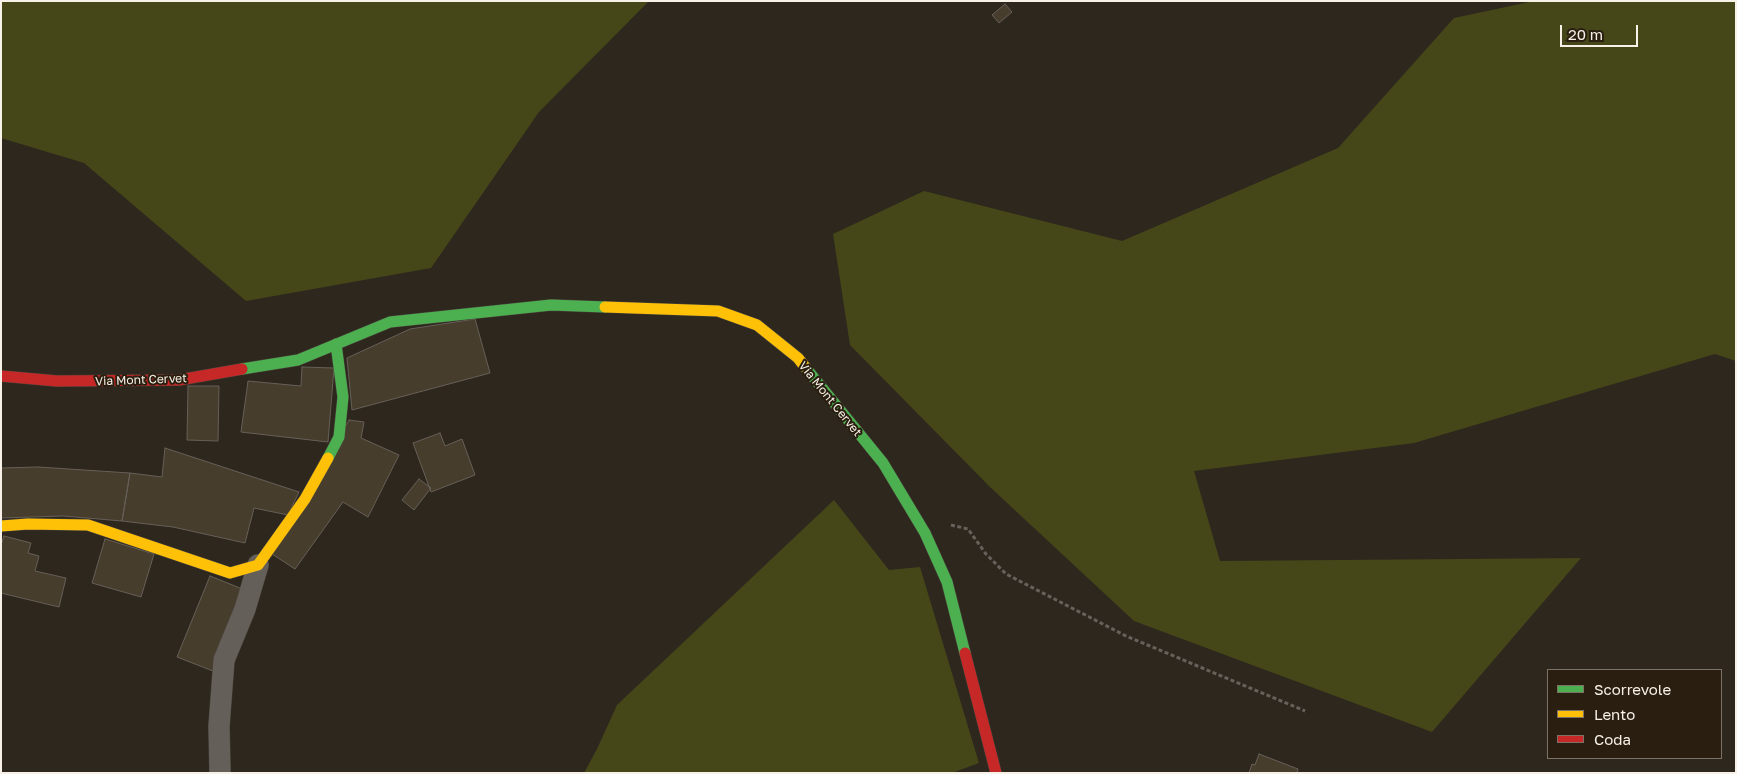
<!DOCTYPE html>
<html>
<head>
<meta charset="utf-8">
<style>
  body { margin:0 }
  #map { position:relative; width:1737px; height:774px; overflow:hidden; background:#2d271e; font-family:"Golos Text",sans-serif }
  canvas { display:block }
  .frame { position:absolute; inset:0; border:2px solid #f8f1e7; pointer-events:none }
  .legend { position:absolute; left:1547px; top:669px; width:175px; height:90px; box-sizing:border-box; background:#291e0f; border:1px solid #7c7265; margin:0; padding:6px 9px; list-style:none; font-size:15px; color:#f8f1e7 }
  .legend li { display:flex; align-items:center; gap:10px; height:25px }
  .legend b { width:25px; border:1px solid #7c7265 }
  .scale { position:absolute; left:1560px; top:25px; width:78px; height:22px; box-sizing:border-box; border:2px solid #f8f1e7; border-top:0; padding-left:6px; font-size:15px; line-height:18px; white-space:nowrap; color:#f8f1e7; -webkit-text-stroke:4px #291e0f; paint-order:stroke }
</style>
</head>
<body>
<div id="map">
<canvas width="1737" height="774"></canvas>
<div class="frame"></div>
<ul class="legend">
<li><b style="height:6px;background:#4caf50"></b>Scorrevole</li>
<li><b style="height:6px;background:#ffc107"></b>Lento</li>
<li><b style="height:6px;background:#c62828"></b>Coda</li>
</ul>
<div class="scale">20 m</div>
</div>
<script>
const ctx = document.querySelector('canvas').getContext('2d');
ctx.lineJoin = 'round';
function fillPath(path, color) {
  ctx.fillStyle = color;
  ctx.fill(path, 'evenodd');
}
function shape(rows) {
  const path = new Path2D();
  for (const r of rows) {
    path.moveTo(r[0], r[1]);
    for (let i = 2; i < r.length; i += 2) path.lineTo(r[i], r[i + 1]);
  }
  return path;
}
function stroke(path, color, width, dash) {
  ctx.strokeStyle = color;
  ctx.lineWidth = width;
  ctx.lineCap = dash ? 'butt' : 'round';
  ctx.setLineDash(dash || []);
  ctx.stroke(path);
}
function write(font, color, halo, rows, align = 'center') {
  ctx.font = font + ' "Golos Text",sans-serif';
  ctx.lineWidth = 4;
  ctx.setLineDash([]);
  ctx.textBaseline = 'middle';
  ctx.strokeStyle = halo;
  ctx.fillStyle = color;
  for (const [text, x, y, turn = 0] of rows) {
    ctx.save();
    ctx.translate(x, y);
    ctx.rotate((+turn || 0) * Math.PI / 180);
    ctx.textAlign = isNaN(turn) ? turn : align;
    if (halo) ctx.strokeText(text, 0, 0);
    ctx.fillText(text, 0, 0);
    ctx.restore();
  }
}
const green = shape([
  [1,1,649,1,539,112,431,268,246,301,84,163,1,138],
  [1534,1,1736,1,1736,361,1715,354,1414,443,1194,471,1220,561,1581,558,1432,732,1134,621,990,487,850,345,833,234,924,191,1122,241,1338,148,1454,18],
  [834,500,889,570,920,567,979,763,952,773,584,773,597,749,617,705]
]);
const building = shape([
  [1005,4,1012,12,999,23,992,15,1005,4],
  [475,319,490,373,352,410,347,358,410,329,475,319],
  [302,367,334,368,328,442,241,432,248,381,301,386,302,367],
  [188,386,219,386,218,441,187,440,188,386],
  [349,420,364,422,361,438,399,455,368,517,343,502,295,569,272,554,349,420],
  [440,433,445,446,462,439,475,475,431,492,413,443,440,433],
  [165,448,299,492,288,515,254,508,245,543,173,527,122,521,130,473,162,477,165,448],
  [38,467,130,473,122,521,63,516,1,518,1,468,38,467],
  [419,479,431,488,414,510,402,500,419,479],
  [4,536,31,543,28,553,39,556,35,571,66,578,59,607,1,593,1,545,4,536],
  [105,539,154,554,141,597,92,583,105,539],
  [210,576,245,590,213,671,177,657,210,576],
  [1259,754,1298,769,1297,773,1249,773,1252,764,1255,765,1259,754]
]);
const path = shape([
  [951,525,968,529,986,554,1006,574,1126,636,1305,711]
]);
const street = shape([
  [220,773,219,726,224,660,245,609,258,565]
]);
const fast = shape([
  [805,367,883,463,925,533,947,582,965,653],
  [242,369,298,360,390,322,551,305,605,307],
  [328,458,339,437,343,397,336,344]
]);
const slow = shape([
  [605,307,718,311,757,325,798,358,805,367],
  [1,526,28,524,88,525,230,573,258,565,305,499,328,458]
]);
const jam = shape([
  [1,376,57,381,179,380,242,369],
  [965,653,996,773]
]);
const streetNames = [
  ["Via Mont Cervet",141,380,-2],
  ["Via Mont Cervet",830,399,51]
];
fillPath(green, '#454719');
fillPath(building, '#473d2d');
stroke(building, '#666058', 1);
stroke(street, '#4a453d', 22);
stroke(fast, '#4a453d', 12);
stroke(slow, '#4a453d', 12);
stroke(jam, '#4a453d', 12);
stroke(path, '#66625b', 3, [4, 2.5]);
stroke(street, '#646059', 21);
stroke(fast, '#4caf50', 11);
stroke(slow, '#ffc107', 11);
stroke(jam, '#c62828', 11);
write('12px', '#f8f1e7', '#291e0f', streetNames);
</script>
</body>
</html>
